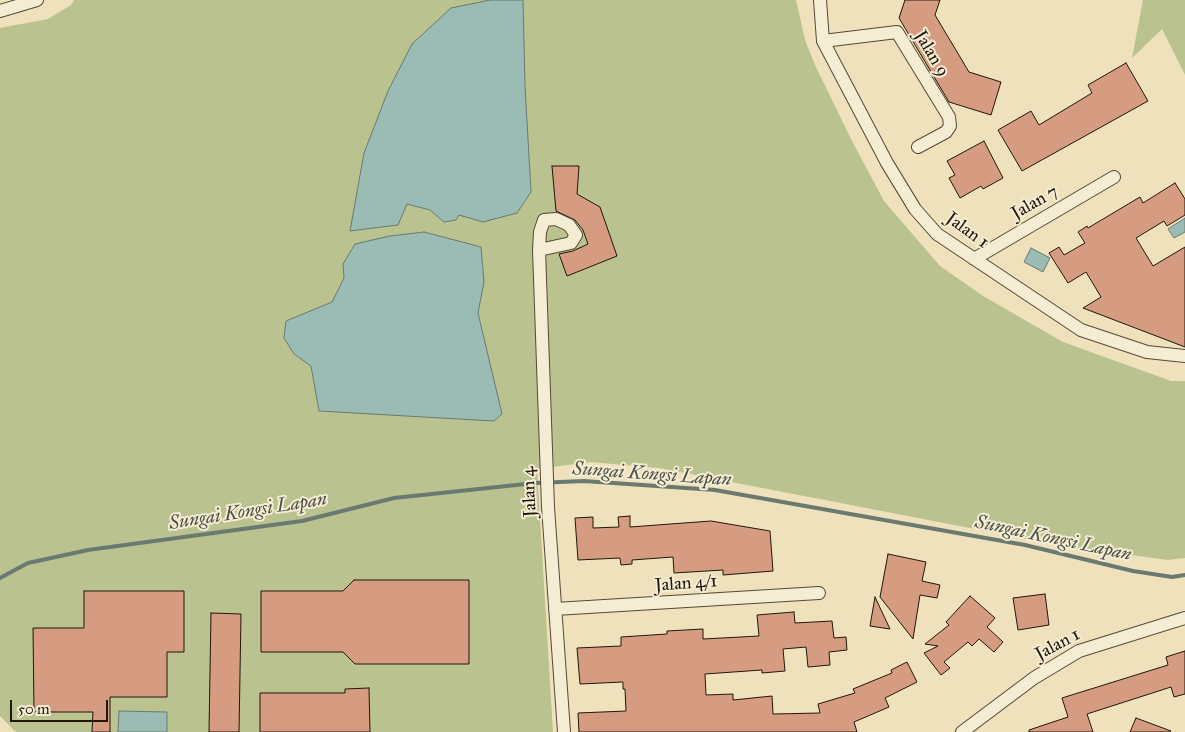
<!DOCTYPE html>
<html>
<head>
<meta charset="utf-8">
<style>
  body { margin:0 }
  #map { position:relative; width:1185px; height:732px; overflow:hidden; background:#eee1bb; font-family:"IM FELL Great Primer",serif }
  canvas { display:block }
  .scale { position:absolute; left:10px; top:700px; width:98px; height:22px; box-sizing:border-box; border:2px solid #22160a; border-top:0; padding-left:6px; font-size:15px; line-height:18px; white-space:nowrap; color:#22160a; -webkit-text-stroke:4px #f4ecd3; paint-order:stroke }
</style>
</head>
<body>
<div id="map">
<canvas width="1185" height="732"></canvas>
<div class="scale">50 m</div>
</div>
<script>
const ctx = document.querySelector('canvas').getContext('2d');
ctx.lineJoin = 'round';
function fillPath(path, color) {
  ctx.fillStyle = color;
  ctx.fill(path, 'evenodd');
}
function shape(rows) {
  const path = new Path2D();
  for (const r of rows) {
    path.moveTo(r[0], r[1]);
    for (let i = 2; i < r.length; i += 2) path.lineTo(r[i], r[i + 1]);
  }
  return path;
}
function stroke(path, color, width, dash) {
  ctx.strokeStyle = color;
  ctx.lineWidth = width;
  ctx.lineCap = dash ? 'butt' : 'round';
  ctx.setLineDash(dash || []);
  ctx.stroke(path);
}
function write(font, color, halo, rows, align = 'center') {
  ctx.font = font + ' "IM FELL Great Primer",serif';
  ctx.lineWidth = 4;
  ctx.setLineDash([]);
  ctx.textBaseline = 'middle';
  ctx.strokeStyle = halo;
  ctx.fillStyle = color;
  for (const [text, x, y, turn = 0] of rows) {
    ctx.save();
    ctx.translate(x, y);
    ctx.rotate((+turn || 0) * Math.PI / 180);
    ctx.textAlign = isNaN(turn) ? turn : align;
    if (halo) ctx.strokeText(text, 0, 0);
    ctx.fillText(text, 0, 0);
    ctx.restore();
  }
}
const green = shape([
  [74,0,796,0,805,40,815,65,852,141,884,201,940,266,983,296,1063,342,1171,381,1185,381,1185,558,1168,560,1063,546,659,468,590,462,537,469,553,732,16,732,0,716,0,28,48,19,71,5],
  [1143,0,1185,0,1185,75,1162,29,1132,58]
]);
const water = shape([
  [490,0,523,0,525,86,531,192,517,213,483,222,459,215,456,220,444,222,430,210,407,204,398,225,350,231,364,153,388,91,412,44,451,8,490,0],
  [1185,218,1185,232,1174,238,1168,229,1185,218],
  [424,232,481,247,484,282,478,313,502,414,494,421,319,411,311,366,294,354,284,338,286,321,332,302,344,278,343,264,355,244,390,236,424,232],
  [1031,248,1050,258,1043,272,1024,262,1031,248],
  [119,711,167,712,167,732,118,732,119,711]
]);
const stream = shape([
  [0,578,28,563,88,550,302,521,394,498,535,483,584,481,715,490,1025,545,1133,571,1172,577,1185,575]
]);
const building = shape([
  [905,0,940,0,935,15,969,72,1001,82,991,115,949,102,899,18,905,0],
  [1126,63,1148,101,1022,171,998,130,1031,111,1039,125,1092,93,1088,85,1126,63],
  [984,141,1003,178,983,189,981,186,960,198,949,178,955,175,947,161,984,141],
  [552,166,579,166,577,194,600,207,617,256,567,276,559,254,573,251,588,244,583,230,575,220,556,211,552,166],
  [1175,183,1185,199,1185,215,1167,226,1164,221,1136,238,1153,266,1185,247,1185,347,1083,308,1101,297,1086,272,1068,283,1049,253,1059,247,1064,255,1085,243,1078,232,1087,226,1088,228,1140,197,1143,203,1175,183],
  [630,516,630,527,711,521,770,531,773,571,723,575,723,570,674,573,673,557,632,560,632,564,621,565,620,558,578,560,575,518,593,517,593,528,619,527,618,517,630,516],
  [888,554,926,562,922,581,940,585,937,598,920,595,913,639,880,597,888,554],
  [354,580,469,580,469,664,355,664,343,652,261,652,261,591,343,591,354,580],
  [84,591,184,591,184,652,167,652,167,697,110,697,110,732,92,732,93,712,34,712,33,628,84,628,84,591],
  [1045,594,1049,625,1018,630,1013,598,1045,594],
  [970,596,995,618,987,627,1003,642,994,652,979,639,972,646,968,642,944,662,950,668,941,675,924,653,938,646,925,644,949,625,946,622,970,596],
  [875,597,890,629,870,626,875,597],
  [794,612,795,623,832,621,834,638,846,637,847,650,829,652,830,665,808,667,806,647,783,649,785,671,762,673,762,670,705,674,706,695,733,694,733,700,772,696,773,714,820,713,818,704,855,693,853,689,892,673,891,670,907,662,917,682,885,698,889,707,854,722,857,732,579,732,578,713,626,711,625,689,623,689,623,682,580,684,577,648,621,646,621,637,667,634,667,631,703,629,703,639,759,636,757,615,794,612],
  [211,613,241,614,239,732,209,732,211,613],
  [1185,651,1185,694,1174,697,1171,687,1087,714,1093,732,1029,732,1029,730,1068,717,1062,698,1168,665,1166,657,1185,651],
  [369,688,370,732,260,732,260,693,345,693,345,689,369,688],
  [1136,718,1171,731,1170,732,1130,732,1136,718]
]);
const minor = shape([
  [820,0,823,41,887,163,915,209,937,234,1081,330,1147,352,1185,356],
  [0,11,37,0],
  [823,41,897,32,949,117,950,126,946,132,918,147],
  [539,250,571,243,576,235,569,225,556,219,544,220,540,232,539,250,548,507,564,732],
  [974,259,1114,177],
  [555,609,819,593],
  [962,732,1034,678,1079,651,1185,618]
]);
const streetNames = [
  ["Jalan 9",931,54,59],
  ["Jalan 7",1035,203,-30],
  ["Jalan 1",967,231,36],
  ["Jalan 4",530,492,-93],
  ["Jalan 4/1",686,584,-4],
  ["Jalan 1",1058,645,-28]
];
const waterNames = [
  ["Sungai Kongsi Lapan",652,475,4],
  ["Sungai Kongsi Lapan",248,512,-9],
  ["Sungai Kongsi Lapan",1053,539,12]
];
fillPath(green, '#bac28f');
fillPath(water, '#9abcb5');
stroke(water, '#6a7a71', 1);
stroke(stream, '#6a7a71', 4);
fillPath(building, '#d69c81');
stroke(building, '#22160a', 1);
stroke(minor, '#554936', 14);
stroke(minor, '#f4ecd3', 12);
write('18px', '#22160a', '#f4ecd3', streetNames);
write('italic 19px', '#4c5046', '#f4ecd3', waterNames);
</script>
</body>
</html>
